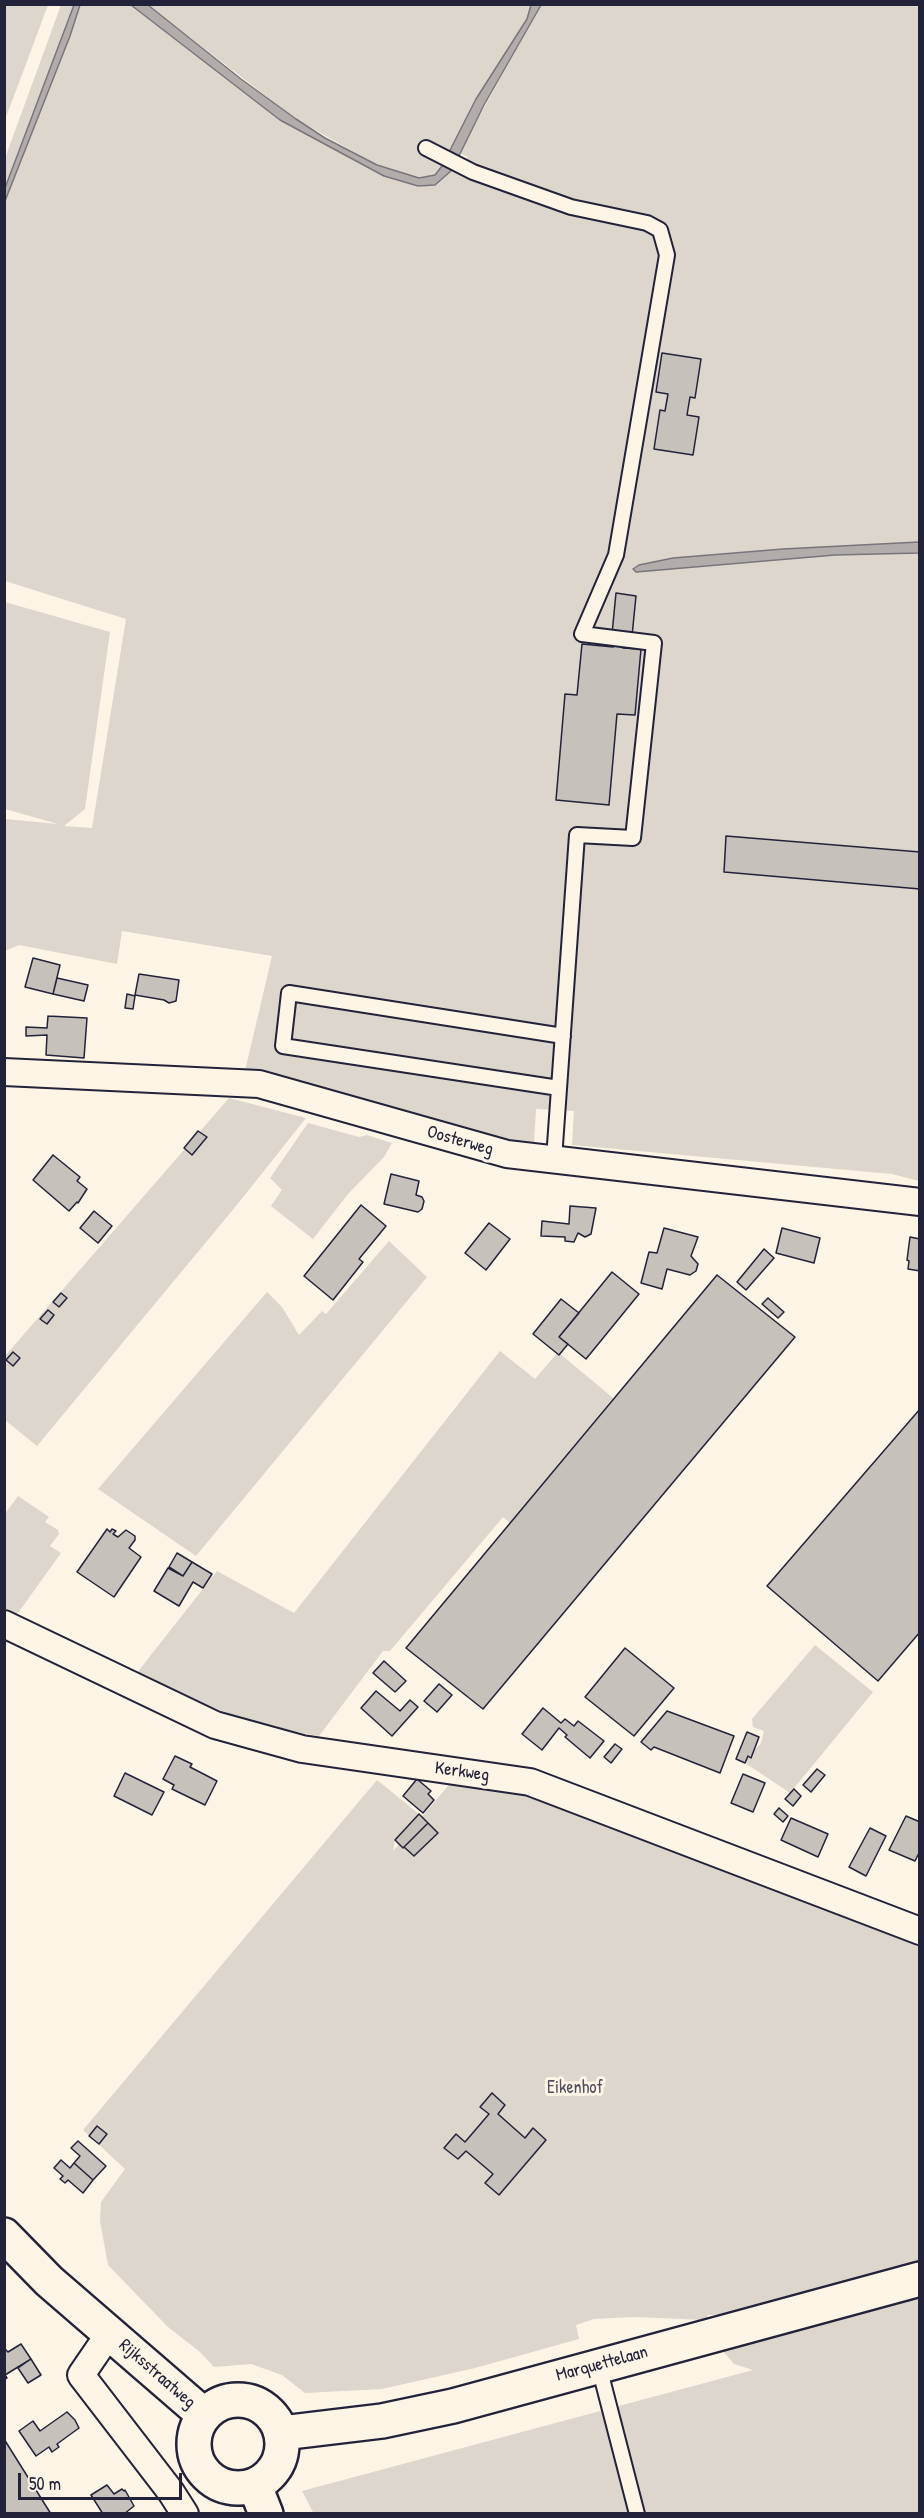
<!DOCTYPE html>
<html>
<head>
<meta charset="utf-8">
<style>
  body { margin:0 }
  #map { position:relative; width:924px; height:2518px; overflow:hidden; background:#fcf5e5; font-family:"Patrick Hand",sans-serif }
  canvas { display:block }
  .frame { position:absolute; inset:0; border:6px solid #22223b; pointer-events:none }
  .scale { position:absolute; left:18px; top:2473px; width:164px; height:27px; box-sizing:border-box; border:3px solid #22223b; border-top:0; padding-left:8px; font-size:18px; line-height:21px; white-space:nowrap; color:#22223b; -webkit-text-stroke:4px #fcf5e5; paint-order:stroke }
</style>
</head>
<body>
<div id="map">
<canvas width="924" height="2518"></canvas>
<div class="frame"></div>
<div class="scale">50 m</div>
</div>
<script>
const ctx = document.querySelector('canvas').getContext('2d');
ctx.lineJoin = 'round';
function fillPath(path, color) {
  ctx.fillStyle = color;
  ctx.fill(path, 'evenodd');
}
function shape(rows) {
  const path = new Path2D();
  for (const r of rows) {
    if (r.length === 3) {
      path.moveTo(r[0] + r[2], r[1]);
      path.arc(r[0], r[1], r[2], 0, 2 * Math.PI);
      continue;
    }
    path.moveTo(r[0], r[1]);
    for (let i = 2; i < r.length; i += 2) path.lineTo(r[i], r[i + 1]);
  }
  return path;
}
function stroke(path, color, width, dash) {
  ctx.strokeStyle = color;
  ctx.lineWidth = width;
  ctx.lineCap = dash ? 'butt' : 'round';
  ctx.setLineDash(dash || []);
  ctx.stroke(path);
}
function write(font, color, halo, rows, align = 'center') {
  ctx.font = font + ' "Patrick Hand",sans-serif';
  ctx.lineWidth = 6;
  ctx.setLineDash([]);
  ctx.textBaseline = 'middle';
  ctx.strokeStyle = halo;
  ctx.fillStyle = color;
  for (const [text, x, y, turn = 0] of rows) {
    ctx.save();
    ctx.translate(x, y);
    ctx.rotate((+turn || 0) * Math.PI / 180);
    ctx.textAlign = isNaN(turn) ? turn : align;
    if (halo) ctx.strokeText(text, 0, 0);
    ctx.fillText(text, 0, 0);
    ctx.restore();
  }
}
const green = shape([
  [5,4,48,5,5,120,4,5],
  [61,5,74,5,5,188,4,161],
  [80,5,131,5,280,120,384,176,435,185,468,157,459,153,541,5,919,5,919,1181,892,1174,572,1145,574,1111,536,1109,534,1144,496,1141,245,1071,272,956,122,931,117,964,19,945,5,951,5,819,58,824,5,809,5,602,110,632,85,809,64,826,92,828,126,619,5,581,4,201,70,36],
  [148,5,531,5,527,19,476,99,442,166,435,175,419,178,377,165,296,119],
  [229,1098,306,1118,236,1206,37,1446,5,1420,5,1356],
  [308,1123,359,1137,367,1135,392,1143,384,1157,348,1194,313,1239,271,1206,282,1190,270,1178],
  [389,1241,427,1277,196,1556,98,1489,267,1292,282,1307,299,1335,322,1311,326,1314],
  [500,1351,535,1379,558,1352,613,1398,510,1523,503,1517,390,1651,383,1651,319,1736,257,1725,187,1697,136,1674,217,1571,294,1613],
  [18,1496,49,1517,45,1522,58,1530,59,1534,50,1546,61,1553,18,1613,11,1616,5,1613,4,1515],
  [815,1645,873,1692,790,1793,736,1757,740,1750,753,1752,761,1743,764,1731,753,1727,752,1719],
  [377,1780,419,1814,395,1840,393,1851,453,1780,512,1790,626,1828,919,1946,919,2269,732,2314,708,2315,705,2320,634,2317,594,2319,576,2325,579,2339,475,2368,382,2389,305,2393,282,2375,251,2364,214,2367,200,2352,168,2327,108,2265,100,2221,101,2202,125,2169,83,2130],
  [919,2290,919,2513,314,2514,302,2491,753,2370,734,2364,722,2350,747,2340]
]);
const water = shape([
  [74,5,80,5,70,36,5,201,5,188,74,5],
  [131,5,148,5,241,79,296,119,325,138,377,165,419,178,435,175,442,166,476,99,527,19,531,5,541,5,484,105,452,170,435,185,418,186,384,176,280,120,131,5],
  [919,542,919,553,835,555,636,572,633,569,639,565,673,558,783,549,919,542]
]);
const building = shape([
  [662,353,701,359,695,398,690,397,687,415,699,417,693,455,654,449,660,410,665,411,668,394,656,392,662,353],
  [616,593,636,596,632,636,612,634,616,593],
  [614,642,624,643,623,648,641,649,635,715,617,714,609,805,556,800,565,694,577,695,582,644,613,647,614,642],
  [726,836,920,852,920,889,724,872,726,836],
  [33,958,60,965,53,994,25,987,33,958],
  [139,974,179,980,176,1001,169,1003,164,1000,135,995,139,974],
  [57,978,88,985,84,1001,53,994,57,978],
  [127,994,135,996,133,1009,125,1008,127,994],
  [48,1016,87,1018,84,1058,46,1055,47,1035,26,1036,26,1027,47,1028,48,1016],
  [198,1131,207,1137,192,1155,184,1148,198,1131],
  [53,1155,80,1177,77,1181,87,1189,78,1203,77,1202,69,1211,33,1180,53,1155],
  [391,1174,419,1181,416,1195,422,1197,424,1201,422,1209,418,1212,384,1204,391,1174],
  [361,1205,386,1226,359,1259,363,1262,333,1300,304,1276,361,1205],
  [570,1206,596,1208,591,1234,585,1237,578,1233,574,1242,565,1241,565,1237,541,1236,542,1221,569,1224,570,1206],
  [94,1211,112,1226,98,1243,80,1228,94,1211],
  [489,1223,510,1239,486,1270,465,1253,489,1223],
  [664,1228,698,1237,691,1256,698,1264,696,1271,690,1275,667,1269,662,1289,641,1283,649,1252,657,1253,664,1228],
  [782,1228,820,1238,814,1263,776,1253,782,1228],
  [910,1237,920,1239,920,1271,908,1269,909,1261,907,1260,910,1237],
  [764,1249,774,1258,746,1290,737,1282,764,1249],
  [612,1272,639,1294,586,1359,559,1337,612,1272],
  [717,1275,795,1337,483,1709,406,1648,717,1275],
  [61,1293,67,1298,59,1307,53,1302,61,1293],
  [768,1298,784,1312,778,1318,762,1304,768,1298],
  [561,1299,579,1313,559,1337,568,1344,559,1355,533,1334,561,1299],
  [48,1310,54,1315,47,1324,40,1319,48,1310],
  [13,1352,20,1358,13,1366,6,1360,13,1352],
  [920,1409,920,1632,878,1681,767,1586,920,1409],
  [107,1529,110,1532,112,1529,116,1531,113,1534,118,1537,126,1530,135,1536,135,1540,129,1548,141,1557,114,1597,77,1572,107,1529],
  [177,1553,192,1562,183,1576,169,1567,177,1553],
  [192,1562,212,1574,203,1588,193,1582,179,1606,154,1591,168,1568,183,1576,192,1562],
  [625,1648,674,1688,634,1736,585,1697,625,1648],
  [384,1661,406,1681,395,1692,373,1673,384,1661],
  [439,1684,452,1695,437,1712,424,1701,439,1684],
  [376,1691,400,1711,410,1700,418,1707,392,1736,361,1708,376,1691],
  [543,1708,561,1723,565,1719,574,1726,578,1721,604,1741,590,1758,565,1737,567,1735,559,1728,542,1750,522,1734,543,1708],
  [667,1711,734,1736,720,1773,654,1747,651,1750,641,1742,667,1711],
  [747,1732,759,1737,751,1758,748,1756,745,1763,736,1759,747,1732],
  [615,1744,622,1749,611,1763,604,1757,615,1744],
  [175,1756,192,1764,190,1767,217,1781,205,1805,172,1789,174,1785,163,1779,175,1756],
  [817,1769,825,1775,811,1792,803,1785,817,1769],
  [125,1773,164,1792,152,1815,114,1796,125,1773],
  [743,1774,765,1783,753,1812,731,1803,743,1774],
  [417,1779,431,1791,428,1794,434,1800,423,1813,403,1796,417,1779],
  [794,1789,801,1796,793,1806,785,1799,794,1789],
  [779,1808,788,1816,783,1822,774,1814,779,1808],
  [419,1814,428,1823,403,1848,395,1840,419,1814],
  [906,1816,920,1822,920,1851,915,1861,889,1850,906,1816],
  [791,1818,828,1834,818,1857,781,1840,791,1818],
  [428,1823,438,1833,414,1856,404,1847,428,1823],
  [870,1828,886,1836,866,1876,849,1867,870,1828],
  [492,2093,505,2105,498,2114,525,2138,533,2128,546,2140,499,2195,485,2183,493,2174,466,2151,458,2159,444,2148,456,2134,465,2142,489,2114,480,2107,492,2093],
  [97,2126,107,2134,99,2144,89,2136,97,2126],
  [78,2141,106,2166,93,2180,74,2163,80,2156,71,2148,78,2141],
  [61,2160,70,2168,74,2163,93,2180,83,2193,68,2180,65,2183,60,2179,63,2176,54,2168,61,2160],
  [21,2344,31,2359,5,2375,7,2378,4,2380,4,2348,8,2352,21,2344],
  [31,2359,41,2375,28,2383,18,2368,31,2359],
  [67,2412,75,2420,79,2428,57,2444,59,2447,52,2452,49,2447,36,2456,19,2431,33,2421,40,2431,67,2412],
  [4,2439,51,2514,4,2514,4,2439],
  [107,2485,114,2494,122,2489,124,2491,125,2490,134,2506,124,2514,103,2514,91,2495,107,2485]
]);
const service = shape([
  [426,148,473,172,571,207,647,223,660,230,667,255,616,555,582,634,654,643,633,838,577,835,554,1159],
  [559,1088,283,1046,289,993,563,1036],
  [599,2367,637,2514]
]);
const minor = shape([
  [4,1072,259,1084,507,1154,920,1202],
  [4,1624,215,1725,302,1749,530,1782,920,1931],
  [109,2334,81,2375,171,2492,185,2514]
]);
const tertiary = shape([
  [282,2433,382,2421,453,2406,920,2279]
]);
const secondary = shape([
  [4,2235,49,2281,204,2415],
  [238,2444,44],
  [255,2486,266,2514]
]);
const streetNames = [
  ["Oosterweg",460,1141,16],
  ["Kerkweg",462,1772,8],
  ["Marquettelaan",602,2364,-15],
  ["Rijksstraatweg",157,2374,41]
];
const parkNames = [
  ["Eikenhof",575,2088]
];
fillPath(green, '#dcd6cc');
fillPath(water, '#b2adab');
stroke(water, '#78757e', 1.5);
fillPath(building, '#c6c1bb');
stroke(building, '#22223b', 1.5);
stroke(service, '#22223b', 18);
stroke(minor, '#22223b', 30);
stroke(tertiary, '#22223b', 38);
stroke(secondary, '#22223b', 38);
stroke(service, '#fcf5e5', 14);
stroke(minor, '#fcf5e5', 26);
stroke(tertiary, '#fcf5e5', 33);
stroke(secondary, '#fcf5e5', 33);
write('18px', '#22223b', '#fcf5e5', streetNames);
write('18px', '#504f5f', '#fcf5e5', parkNames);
</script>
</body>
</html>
